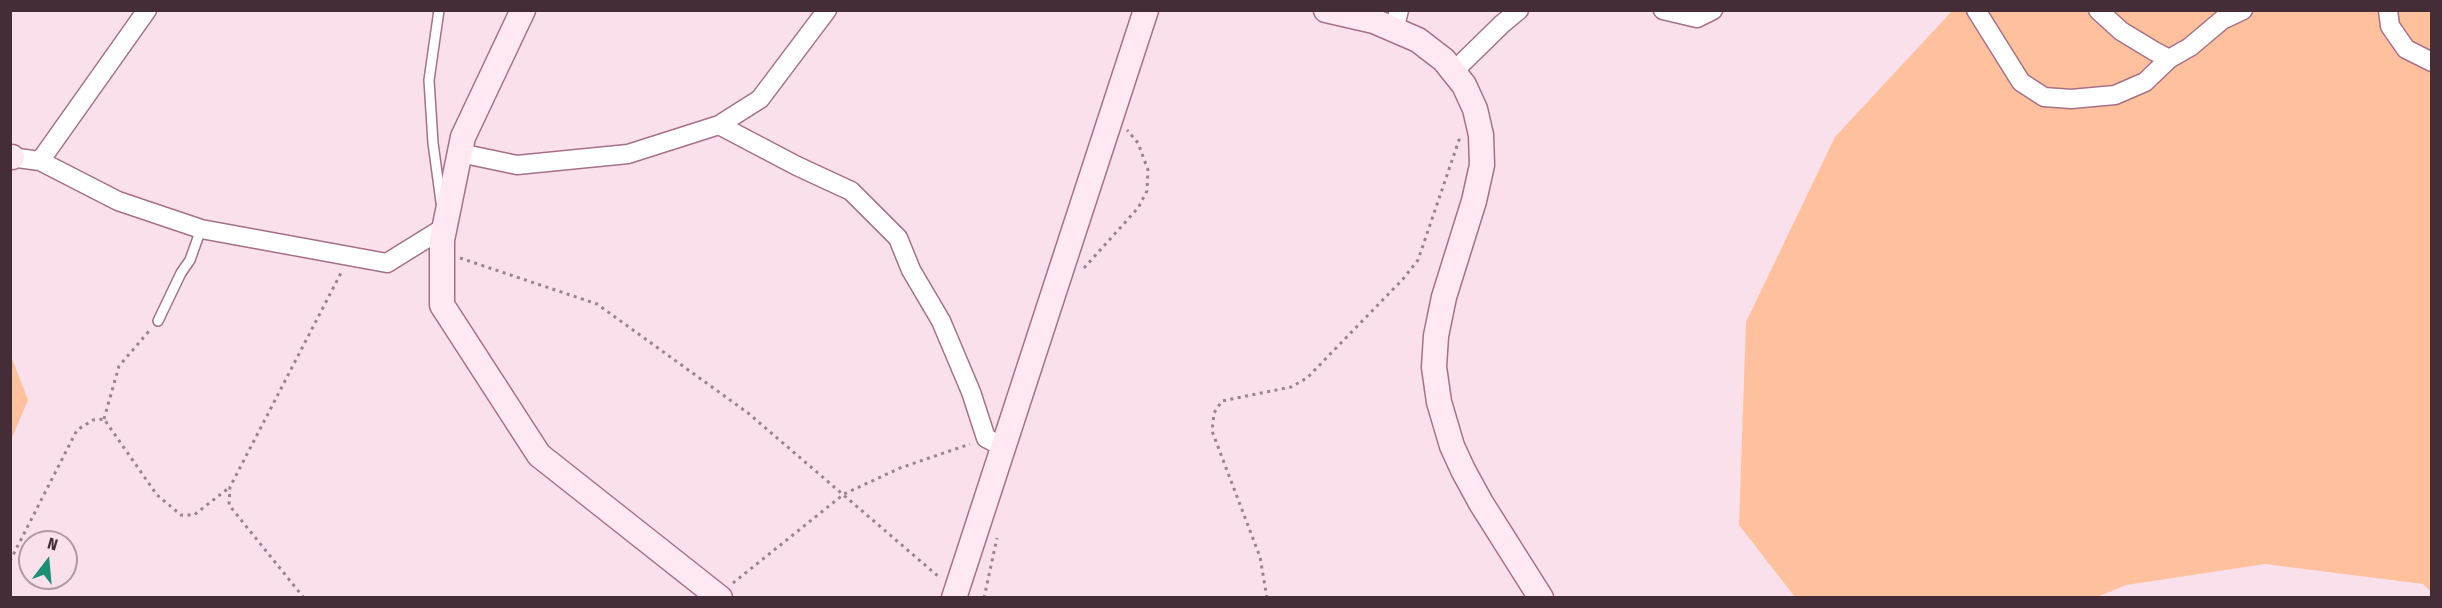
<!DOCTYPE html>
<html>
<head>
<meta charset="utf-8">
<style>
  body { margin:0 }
  #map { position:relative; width:2442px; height:608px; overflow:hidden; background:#f9e0ea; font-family:"Fira Sans Condensed",sans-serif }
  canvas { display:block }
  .frame { position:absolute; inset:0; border:12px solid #442d37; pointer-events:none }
  .north { position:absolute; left:18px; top:530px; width:60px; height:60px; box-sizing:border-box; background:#f9e0ea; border:2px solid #b198a2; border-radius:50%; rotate:16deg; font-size:16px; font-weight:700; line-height:24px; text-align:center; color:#442d37 }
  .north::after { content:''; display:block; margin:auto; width:21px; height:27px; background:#199074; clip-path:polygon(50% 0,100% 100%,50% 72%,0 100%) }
</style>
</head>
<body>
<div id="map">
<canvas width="2442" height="608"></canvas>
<div class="frame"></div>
<div class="north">N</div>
</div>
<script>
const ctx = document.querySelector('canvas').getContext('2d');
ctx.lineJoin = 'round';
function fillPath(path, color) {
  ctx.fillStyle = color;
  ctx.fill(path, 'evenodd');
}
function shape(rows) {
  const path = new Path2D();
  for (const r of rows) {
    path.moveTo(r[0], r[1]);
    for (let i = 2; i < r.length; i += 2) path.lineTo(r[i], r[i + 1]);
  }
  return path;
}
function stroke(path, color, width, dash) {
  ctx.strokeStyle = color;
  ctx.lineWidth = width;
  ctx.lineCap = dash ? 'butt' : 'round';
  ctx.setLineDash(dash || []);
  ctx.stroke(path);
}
const green = shape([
  [1952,11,2431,11,2431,592,2423,584,2265,564,2126,585,2097,597,1795,597,1739,525,1746,322,1835,137],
  [11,356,28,400,11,440]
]);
const path = shape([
  [460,258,597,304,748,413,939,577],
  [1084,268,1138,208,1147,191,1148,170,1138,143,1127,130],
  [104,419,119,366,150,330],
  [10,561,77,430,93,420,104,419,157,495,181,515,194,515,230,487],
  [733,583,844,494,900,468,970,444],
  [304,598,229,505,230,487,342,271],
  [984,598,997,538],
  [1267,598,1260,557,1212,431,1214,413,1222,401,1291,387,1307,378,1403,279,1418,260,1460,137]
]);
const lane = shape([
  [439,10,429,80,433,143,441,202],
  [158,321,181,273,190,260,201,229]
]);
const street = shape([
  [1663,10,1697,18,1713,10],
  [1976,10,2021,82,2044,97,2071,99,2115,95,2145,82,2169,59],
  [2098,10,2121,31,2154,51,2169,59,2190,47,2222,20,2243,10],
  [2388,10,2390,26,2406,49,2432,62],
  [1394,30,1399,10],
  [1453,72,1502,24,1519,10],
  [719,125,797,166,851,191,898,238,911,270,941,321,971,392,986,438,1003,447],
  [460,153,517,165,628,154,719,125,760,99,827,10],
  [10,157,40,161,118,201,201,229,387,263,445,227],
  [40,161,147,10]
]);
const secondary = shape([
  [523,10,463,137,442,240,442,305,539,455,720,598],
  [1326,10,1374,21,1418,40,1444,60,1464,85,1475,109,1481,135,1482,165,1474,201,1444,297,1436,336,1434,367,1439,402,1452,446,1463,470,1481,503,1541,598],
  [10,157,12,157],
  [954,598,1146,10]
]);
fillPath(green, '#ffc19d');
stroke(lane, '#a67087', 12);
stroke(street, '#a67087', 21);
stroke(secondary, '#a67087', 27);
stroke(path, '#9b838d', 3, [3, 4.5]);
stroke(lane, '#fff', 9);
stroke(street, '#fff', 18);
stroke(secondary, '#fee9f2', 24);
</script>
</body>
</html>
